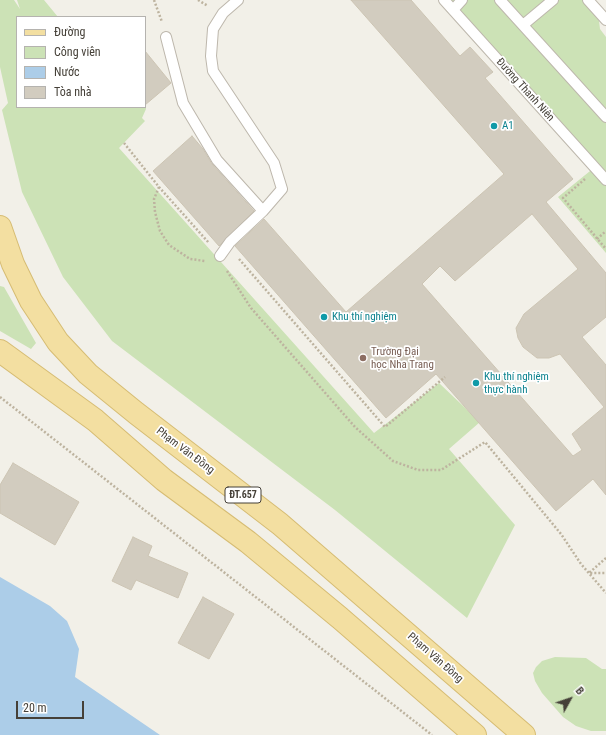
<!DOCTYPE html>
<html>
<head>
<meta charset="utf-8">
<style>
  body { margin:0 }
  #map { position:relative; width:606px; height:735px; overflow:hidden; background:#f2f0e8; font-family:"Roboto Condensed",sans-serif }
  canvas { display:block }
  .legend { position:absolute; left:16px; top:16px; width:130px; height:92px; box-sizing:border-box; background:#fff; border:1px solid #b5b3af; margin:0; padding:5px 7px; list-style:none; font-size:12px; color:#454038 }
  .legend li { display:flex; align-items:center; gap:8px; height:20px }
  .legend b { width:20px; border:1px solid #b5b3af }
  .north { position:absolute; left:550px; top:679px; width:40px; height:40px; -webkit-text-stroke:3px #fff; paint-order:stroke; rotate:50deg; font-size:11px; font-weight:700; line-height:16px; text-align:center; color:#454038 }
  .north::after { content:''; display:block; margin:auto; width:14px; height:18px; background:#454038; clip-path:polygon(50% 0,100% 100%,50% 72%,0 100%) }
  .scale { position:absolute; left:16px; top:701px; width:68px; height:18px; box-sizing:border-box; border:2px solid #454038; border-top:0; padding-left:5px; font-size:12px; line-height:14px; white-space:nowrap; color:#454038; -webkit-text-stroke:3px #fff; paint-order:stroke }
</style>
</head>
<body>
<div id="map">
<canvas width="606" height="735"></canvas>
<ul class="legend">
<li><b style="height:5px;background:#f3dfa1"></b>Đường</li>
<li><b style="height:11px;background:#cce2b6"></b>Công viên</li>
<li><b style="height:11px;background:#accde8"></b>Nước</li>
<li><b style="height:11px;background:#d2ccbf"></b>Tòa nhà</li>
</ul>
<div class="north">B</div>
<div class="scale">20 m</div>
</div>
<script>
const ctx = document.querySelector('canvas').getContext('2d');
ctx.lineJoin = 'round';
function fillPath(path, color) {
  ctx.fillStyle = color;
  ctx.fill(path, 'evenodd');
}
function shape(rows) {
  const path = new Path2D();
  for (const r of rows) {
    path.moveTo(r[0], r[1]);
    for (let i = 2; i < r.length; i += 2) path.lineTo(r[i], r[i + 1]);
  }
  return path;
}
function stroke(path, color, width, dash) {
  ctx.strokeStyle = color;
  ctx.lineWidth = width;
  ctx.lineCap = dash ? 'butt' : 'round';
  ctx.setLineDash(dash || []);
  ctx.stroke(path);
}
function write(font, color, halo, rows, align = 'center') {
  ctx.font = font + ' "Roboto Condensed",sans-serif';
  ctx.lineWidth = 3.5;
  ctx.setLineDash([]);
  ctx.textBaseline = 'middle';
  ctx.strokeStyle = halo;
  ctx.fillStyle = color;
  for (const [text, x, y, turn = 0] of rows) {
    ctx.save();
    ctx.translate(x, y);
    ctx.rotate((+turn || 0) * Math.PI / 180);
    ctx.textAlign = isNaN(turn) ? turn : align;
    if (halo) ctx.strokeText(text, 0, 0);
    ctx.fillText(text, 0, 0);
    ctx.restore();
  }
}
const green = shape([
  [0,0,14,0,20,9,17,0,44,0,58,17,17,17,17,107,145,107,145,99,146,109,142,118,145,121,119,148,374,433,439,383,480,422,449,449,515,525,467,618,335,510,112,341,63,277,22,192,2,110,8,103,0,67],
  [450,0,588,0,599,21,600,29,606,37,606,253,558,197,595,167],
  [0,286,4,287,36,343,31,349,0,331],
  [555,657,586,658,602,669,606,669,606,731,591,731,576,726,563,717,542,693,535,681,533,673,536,667,542,661]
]);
const water = shape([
  [0,577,50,606,67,621,79,649,75,677,160,735,0,735]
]);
const building = shape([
  [351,0,411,0,460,56,470,47,493,72,485,78,573,179,546,202,606,273,606,317,582,337,606,365,606,495,593,479,556,511,436,374,386,418,235,246,264,219,346,312,504,174,351,0],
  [532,214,578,269,524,314,516,328,518,338,523,347,537,358,549,358,560,354,604,407,572,434,582,450,573,456,422,284,440,266,455,281,532,214],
  [145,51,171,83,145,105,145,51],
  [192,136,203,149,212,164,254,211,219,246,153,171,192,136],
  [13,463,79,502,55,545,0,513,0,485,13,463],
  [133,537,152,546,148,556,188,573,178,598,136,580,131,590,112,581,133,537],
  [203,597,234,614,209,659,178,643,203,597]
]);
const path = shape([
  [154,0,162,22],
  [198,0,208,6],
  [124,143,159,187,209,243],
  [585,179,563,198,606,249],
  [159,187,154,199,155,212,160,231,169,245,190,259,205,261],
  [597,239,606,231],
  [239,259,385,427,445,377],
  [227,271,251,308,355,427,393,461,418,470,441,470,485,442,561,534,581,564,606,593],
  [0,397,432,735],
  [606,558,589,573,606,573]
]);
const service = shape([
  [444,0,606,180],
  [500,0,606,117],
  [588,0,606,20],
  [453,10,462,0],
  [523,25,553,0],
  [166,37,183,103,217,160,263,211],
  [220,256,230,242,263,211,282,189,274,163,213,71,211,56,213,29,223,13,238,0]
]);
const primary = shape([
  [0,227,13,264,31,301,58,342,88,374,136,413,280,524,524,735],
  [0,351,95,420,164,480,248,542,340,618,475,735]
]);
const markers = [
  [494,126,4,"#0f9aa8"],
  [324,317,4,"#0f9aa8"],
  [363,358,4,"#8d6e63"],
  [476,383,4,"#0f9aa8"]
];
const shields = [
  [243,495,36]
];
const shieldNames = [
  ["ĐT.657",243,495]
];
const streetNames = [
  ["Đường Thanh Niên",525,90,48],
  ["Phạm Văn Đồng",185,451,37],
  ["Phạm Văn Đồng",435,658,41]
];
const cultureNames = [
  ["A1",502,126],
  ["Khu thí nghiệm",332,317],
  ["Khu thí nghiệm",484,377],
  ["thực hành",484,390]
];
const educationNames = [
  ["Trường Đại",371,352],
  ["học Nha Trang",371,365]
];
fillPath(green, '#cce2b6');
fillPath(water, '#accde8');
fillPath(building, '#d2ccbf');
stroke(building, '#ccc4b3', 1);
stroke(service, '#bdb7ac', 12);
stroke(primary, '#d6bc73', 24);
stroke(path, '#bdb39f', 2.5, [2, 2]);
stroke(service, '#fff', 10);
stroke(primary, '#f3dfa1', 22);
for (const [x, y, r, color] of markers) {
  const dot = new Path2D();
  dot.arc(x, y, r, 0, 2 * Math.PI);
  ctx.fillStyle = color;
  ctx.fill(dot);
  stroke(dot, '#fff', 1.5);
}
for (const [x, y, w] of shields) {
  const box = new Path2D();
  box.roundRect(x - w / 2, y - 8, w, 16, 3);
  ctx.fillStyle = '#fff';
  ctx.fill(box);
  stroke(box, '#454038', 1);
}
write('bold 10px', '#454038', null, shieldNames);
write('11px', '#454038', '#fff', streetNames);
write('11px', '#0d838f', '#fff', cultureNames, 'left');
write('11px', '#785e54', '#fff', educationNames, 'left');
</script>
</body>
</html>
